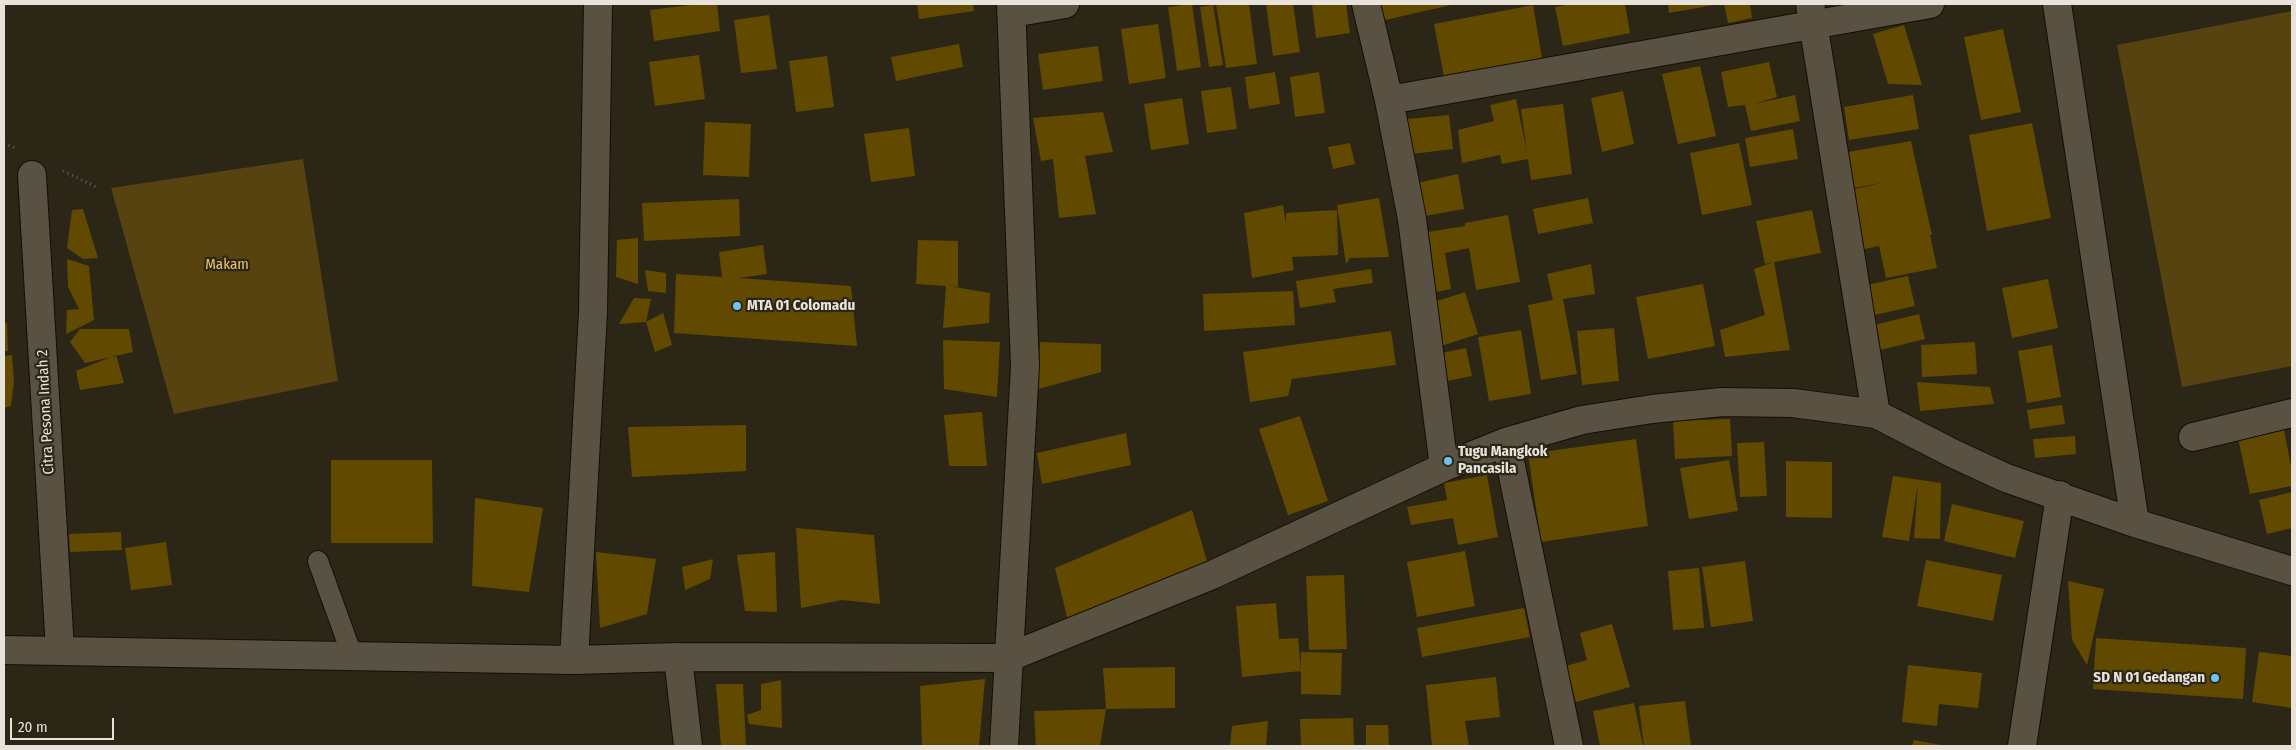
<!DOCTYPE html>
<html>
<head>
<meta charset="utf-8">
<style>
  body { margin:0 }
  #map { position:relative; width:2296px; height:750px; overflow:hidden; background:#2c2617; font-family:"Fira Sans Condensed",sans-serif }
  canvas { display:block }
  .frame { position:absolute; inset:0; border:5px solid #e7e3da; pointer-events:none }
  .scale { position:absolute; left:10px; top:718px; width:104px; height:22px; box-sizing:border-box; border:2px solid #e7e3da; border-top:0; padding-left:6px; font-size:15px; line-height:18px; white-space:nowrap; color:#e7e3da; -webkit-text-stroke:4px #2c2617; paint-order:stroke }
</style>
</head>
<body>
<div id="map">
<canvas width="2296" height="750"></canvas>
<div class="frame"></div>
<div class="scale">20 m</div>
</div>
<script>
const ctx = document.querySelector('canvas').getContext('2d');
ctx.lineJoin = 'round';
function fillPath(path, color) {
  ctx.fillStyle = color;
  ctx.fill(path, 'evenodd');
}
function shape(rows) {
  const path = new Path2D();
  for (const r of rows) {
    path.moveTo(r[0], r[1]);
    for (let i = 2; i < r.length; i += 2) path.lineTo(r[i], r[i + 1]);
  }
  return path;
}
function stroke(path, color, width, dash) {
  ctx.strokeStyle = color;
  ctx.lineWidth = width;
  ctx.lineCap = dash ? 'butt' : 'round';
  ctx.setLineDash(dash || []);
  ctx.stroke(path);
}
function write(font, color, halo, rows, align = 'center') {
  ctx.font = font + ' "Fira Sans Condensed",sans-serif';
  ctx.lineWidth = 4.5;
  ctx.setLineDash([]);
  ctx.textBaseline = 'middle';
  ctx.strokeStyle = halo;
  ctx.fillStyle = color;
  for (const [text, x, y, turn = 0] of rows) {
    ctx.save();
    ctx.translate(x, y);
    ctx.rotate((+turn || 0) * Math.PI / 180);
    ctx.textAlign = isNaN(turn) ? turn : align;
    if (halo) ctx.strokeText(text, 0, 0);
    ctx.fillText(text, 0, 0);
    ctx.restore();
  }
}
const green = shape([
  [2292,11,2292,366,2182,387,2117,45],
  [303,159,338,381,174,414,111,188]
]);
const building = shape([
  [699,4,717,4,720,31,654,41,650,10],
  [917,4,973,4,974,11,919,19],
  [1192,4,1201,67,1177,71,1168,7],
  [1216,4,1249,4,1257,64,1226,68],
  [1266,4,1293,4,1300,52,1273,56],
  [1312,4,1346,4,1350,33,1316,38],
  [1376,4,1451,4,1451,5,1381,21],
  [1571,4,1625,4,1630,33,1563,46,1555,7],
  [1668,4,1714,4,1714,5,1669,13],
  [1724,4,1750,4,1752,18,1728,23],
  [1834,4,1857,4,1835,9],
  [1213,5,1223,65,1209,67,1200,7],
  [1533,5,1542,58,1444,77,1434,24],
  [769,15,777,69,741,73,734,20],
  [1158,24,1166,78,1129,84,1121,29],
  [1904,25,1922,85,1888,84,1873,34],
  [2003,29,2021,112,1981,120,1964,37],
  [959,44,963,67,896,81,891,57],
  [1098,46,1103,81,1043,90,1038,54],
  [699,55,705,99,655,106,649,62],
  [827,56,834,107,796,112,789,61],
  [1769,62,1777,97,1754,104,1795,95,1800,121,1751,131,1745,105,1728,107,1721,72],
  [1700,66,1716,136,1678,144,1662,74],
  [1275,72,1280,104,1249,109,1245,77],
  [1319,72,1325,113,1295,117,1290,77],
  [1231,87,1237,129,1207,133,1201,91],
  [1623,91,1634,144,1602,152,1591,98],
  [1913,95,1919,129,1849,140,1844,107],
  [1182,98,1189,144,1151,150,1144,104],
  [1516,99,1527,152,1521,109,1563,104,1572,174,1531,180,1528,159,1502,164,1500,155,1462,163,1458,130,1494,121,1490,105],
  [1103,112,1113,152,1085,156,1096,214,1059,218,1053,159,1041,161,1033,118],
  [1449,115,1453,149,1404,155,1398,120],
  [705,122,751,124,749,177,703,175],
  [2032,123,2051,218,1987,231,1969,135],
  [909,128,915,176,871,182,864,134],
  [1793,129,1798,159,1750,167,1745,138],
  [1911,141,1932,235,1930,235,1937,268,1886,278,1879,246,1855,251,1842,192,1881,183,1853,188,1848,152],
  [1350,143,1355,164,1333,169,1328,147],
  [1739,143,1752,205,1702,215,1690,153],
  [1458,174,1464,209,1414,218,1408,185],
  [1379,198,1389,257,1350,258,1346,264,1337,205],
  [1588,198,1593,223,1538,234,1533,209],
  [739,199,740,236,644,241,642,203],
  [1283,205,1286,224,1286,213,1337,210,1338,255,1292,257,1294,270,1252,278,1244,213],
  [83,209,98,258,83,259,67,248,72,210],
  [1812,210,1821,253,1774,262,1790,350,1725,357,1720,330,1765,315,1754,269,1774,262,1765,264,1756,221],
  [1508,215,1520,282,1476,290,1469,248,1445,253,1451,289,1426,294,1415,234,1465,226,1465,223],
  [638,238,638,284,616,277,617,240],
  [918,240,958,241,958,287,949,286,990,293,989,323,943,328,946,286,916,284],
  [763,245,767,274,739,278,851,286,857,346,674,333,676,274,722,277,719,252],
  [67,259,89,266,94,320,66,334,67,310,79,309,68,287],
  [1591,264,1595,294,1563,299,1577,374,1541,380,1528,305,1553,300,1547,274],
  [1371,269,1373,283,1333,289,1336,302,1300,308,1296,281],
  [645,270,666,273,666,293,648,291],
  [1908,276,1915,306,1870,316,1863,286],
  [2048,279,2058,328,2012,338,2002,288],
  [1703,284,1715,346,1648,359,1636,297],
  [1293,291,1295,325,1204,331,1203,294],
  [1465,292,1478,334,1438,347,1425,305],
  [634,298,651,299,646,322,619,324],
  [663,313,672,345,655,352,646,322],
  [1919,314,1925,339,1876,351,1870,326],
  [7,323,8,351,4,351,4,324],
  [1614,328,1619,381,1582,385,1577,331],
  [80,329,129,329,133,352,85,363,70,342],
  [1521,330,1531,394,1489,401,1478,337],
  [1391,331,1396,365,1292,379,1288,396,1250,402,1243,352],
  [943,340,1000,342,997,397,944,389],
  [1040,342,1101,344,1101,372,1038,389],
  [1975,342,1977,374,1922,377,1921,345],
  [2052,345,2061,397,2027,403,2018,351],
  [1466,348,1472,376,1437,383,1432,355],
  [12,355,14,382,11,406,4,408,4,356],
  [116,355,124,383,80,390,76,371],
  [1917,382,1990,387,1994,404,1920,411],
  [2062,405,2065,424,2030,429,2027,410],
  [982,412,987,466,949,466,944,415],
  [1300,416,1328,501,1288,515,1259,429],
  [1730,419,1732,456,1675,459,1673,421],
  [746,425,746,471,632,477,628,427],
  [2284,429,2292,472,2292,486,2250,494,2238,438],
  [1126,433,1131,465,1042,484,1037,453],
  [2075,436,2076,454,2035,458,2033,439],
  [1636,439,1648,526,1541,542,1528,454],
  [1764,442,1767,496,1740,497,1737,443],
  [331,460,432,460,433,543,331,543],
  [1729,460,1738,511,1689,519,1680,468],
  [1786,461,1832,462,1832,518,1786,517],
  [1487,475,1498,537,1458,545,1453,518,1411,525,1407,507,1447,500,1444,483],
  [1893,476,1941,483,1940,539,1914,538,1918,483,1909,541,1882,537],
  [2292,492,2292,528,2267,534,2259,500],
  [475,498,543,508,529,592,472,586],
  [1952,504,2024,521,2015,558,1944,541],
  [1192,510,1207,561,1068,621,1055,568],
  [796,528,874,535,880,604,842,600,801,608],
  [121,532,122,550,70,552,69,534],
  [166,542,172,585,131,590,125,548],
  [1465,551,1475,606,1417,617,1407,562],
  [596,552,656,559,647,614,600,628],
  [775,552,777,612,745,611,737,555],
  [713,559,710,579,685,590,682,567],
  [1926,560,2002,575,1993,621,1917,606],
  [1745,561,1753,621,1711,627,1702,567],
  [1699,568,1704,628,1673,630,1668,571],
  [1344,575,1347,649,1309,650,1306,576],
  [2068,581,2104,589,2087,665,2072,640],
  [1276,603,1279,639,1298,638,1301,671,1242,677,1236,606],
  [1524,608,1530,637,1422,657,1417,628],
  [1612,624,1630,687,1576,702,1566,666,1587,660,1580,633],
  [2096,638,2246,648,2243,699,2093,689],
  [1301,652,1342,653,1341,695,1301,694],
  [2259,652,2292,656,2292,708,2252,702],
  [1908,665,1982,673,1978,708,1939,704,1937,726,1902,722],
  [1175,667,1175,708,1106,709,1103,668],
  [1496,677,1500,717,1465,721,1469,746,1432,746,1426,685],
  [985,679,979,746,922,746,920,686],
  [781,680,782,728,749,724,747,715,761,710,761,684],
  [716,684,743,684,746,746,721,746],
  [1685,701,1691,746,1644,746,1639,706],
  [1634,703,1643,746,1600,746,1593,711],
  [1106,709,1100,746,1036,746,1034,711],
  [1353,718,1354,746,1301,746,1300,719],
  [1268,721,1266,746,1230,746,1232,726],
  [1366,725,1388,725,1389,746,1366,746],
  [1914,740,1941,745,1941,746,1912,746]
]);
const path = shape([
  [4,143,17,149],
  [63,171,96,187]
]);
const lane = shape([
  [318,561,352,655]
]);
const street = shape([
  [1366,4,1389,100,1412,219,1444,467],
  [1810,4,1876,414],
  [2057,4,2135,523],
  [1012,13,1065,4],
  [1389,100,1930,4],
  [32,175,60,650],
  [2193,437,2292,413],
  [1506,442,1569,746],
  [4,650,574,660,678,657,1007,658,1212,575,1444,467,1506,442,1582,420,1652,409,1722,402,1793,403,1876,414,1954,454,2006,478,2135,523,2292,571],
  [678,657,688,746],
  [574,660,593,312,598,4],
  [1004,746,1025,366,1011,4],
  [2022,746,2060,495]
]);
const markers = [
  [737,306,5,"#6fc2f4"],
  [1448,461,5,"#6fc2f4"],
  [2215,678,5,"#6fc2f4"]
];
const parkNames = [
  ["Makam",227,265]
];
const poiNames = [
  ["MTA 01 Colomadu",747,306],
  ["Tugu Mangkok",1458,452],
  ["Pancasila",1458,469],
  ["SD N 01 Gedangan",2205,678,"right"]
];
const streetNames = [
  ["Citra Pesona Indah 2",46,412,-93]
];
fillPath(green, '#574310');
fillPath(building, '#624900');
stroke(lane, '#150f03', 22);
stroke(street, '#150f03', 30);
stroke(path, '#656053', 3, [1, 4]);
stroke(lane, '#595242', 20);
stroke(street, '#595242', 28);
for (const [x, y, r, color] of markers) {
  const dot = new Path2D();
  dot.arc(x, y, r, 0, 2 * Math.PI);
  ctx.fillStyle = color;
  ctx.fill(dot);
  stroke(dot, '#2c2617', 2);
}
write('15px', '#ebc56b', '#2c2617', parkNames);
write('bold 15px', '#e7e3da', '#2c2617', poiNames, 'left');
write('15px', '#e7e3da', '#2c2617', streetNames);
</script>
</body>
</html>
